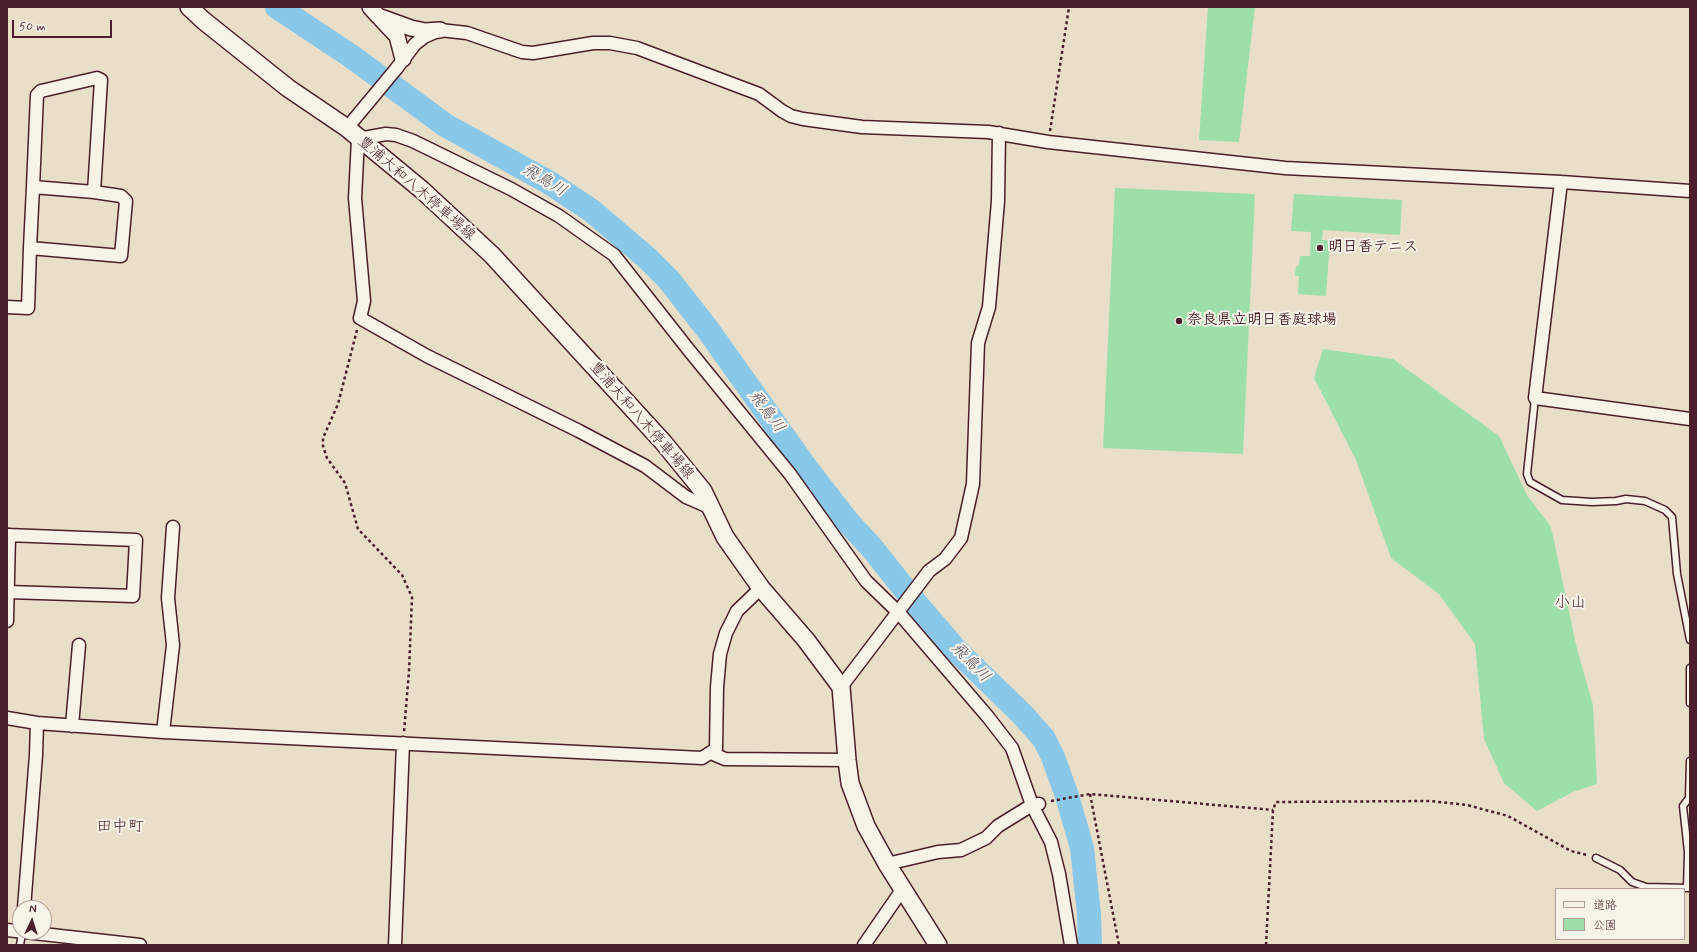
<!DOCTYPE html>
<html>
<head>
<meta charset="utf-8">
<style>
  body { margin:0 }
  #map { position:relative; width:1697px; height:952px; overflow:hidden; background:#e9dfc8; font-family:Mynerve,"Klee One",sans-serif }
  canvas { display:block }
  .frame { position:absolute; inset:0; border:8px solid #4a1f2b; pointer-events:none }
  .legend { position:absolute; left:1555px; top:888px; width:130px; height:52px; box-sizing:border-box; background:#f7f3e8; border:1px solid #b29e9c; margin:0; padding:5px 7px; list-style:none; font-size:12px; color:#4a1f2b }
  .legend li { display:flex; align-items:center; gap:8px; height:20px }
  .legend b { width:20px; border:1px solid #b29e9c }
  .north { position:absolute; left:12px; top:900px; width:40px; height:40px; box-sizing:border-box; background:#f7f3e8; border:1px solid #b29e9c; border-radius:50%; rotate:4deg; font-size:11px; font-weight:700; line-height:16px; text-align:center; color:#4a1f2b }
  .north::after { content:''; display:block; margin:auto; width:14px; height:18px; background:#4a1f2b; clip-path:polygon(50% 0,100% 100%,50% 72%,0 100%) }
  .scale { position:absolute; left:12px; top:20px; width:100px; height:18px; box-sizing:border-box; border:2px solid #4a1f2b; border-top:0; padding-left:5px; font-size:12px; line-height:14px; white-space:nowrap; color:#4a1f2b; -webkit-text-stroke:3px #f7f3e8; paint-order:stroke }
</style>
</head>
<body>
<div id="map">
<canvas width="1697" height="952"></canvas>
<div class="frame"></div>
<ul class="legend">
<li><b style="height:5px;background:#f7f3e8"></b>道路</li>
<li><b style="height:11px;background:#9cdfaa"></b>公園</li>
</ul>
<div class="north">N</div>
<div class="scale">50 m</div>
</div>
<script>
const ctx = document.querySelector('canvas').getContext('2d');
ctx.lineJoin = 'round';
function fillPath(path, color) {
  ctx.fillStyle = color;
  ctx.fill(path, 'evenodd');
}
function shape(rows) {
  const path = new Path2D();
  for (const r of rows) {
    path.moveTo(r[0], r[1]);
    for (let i = 2; i < r.length; i += 2) path.lineTo(r[i], r[i + 1]);
  }
  return path;
}
function stroke(path, color, width, dash) {
  ctx.strokeStyle = color;
  ctx.lineWidth = width;
  ctx.lineCap = dash ? 'butt' : 'round';
  ctx.setLineDash(dash || []);
  ctx.stroke(path);
}
function write(font, color, halo, rows, align = 'center') {
  ctx.font = font + ' Mynerve,"Klee One",sans-serif';
  ctx.lineWidth = 4;
  ctx.setLineDash([]);
  ctx.textBaseline = 'middle';
  ctx.strokeStyle = halo;
  ctx.fillStyle = color;
  for (const [text, x, y, turn = 0] of rows) {
    ctx.save();
    ctx.translate(x, y);
    ctx.rotate((+turn || 0) * Math.PI / 180);
    ctx.textAlign = isNaN(turn) ? turn : align;
    if (halo) ctx.strokeText(text, 0, 0);
    ctx.fillText(text, 0, 0);
    ctx.restore();
  }
}
const green = shape([
  [1208,7,1255,7,1239,142,1199,140],
  [1115,188,1255,194,1243,454,1103,448],
  [1294,194,1402,200,1400,235,1323,230,1322,240,1330,240,1326,296,1298,294,1299,276,1295,276,1296,266,1299,266,1300,256,1310,256,1311,232,1291,231],
  [1323,349,1393,359,1499,436,1527,495,1551,527,1577,649,1593,705,1597,784,1573,792,1537,811,1504,783,1484,739,1475,644,1439,594,1391,558,1356,460,1314,378]
]);
const river = shape([
  [277,7,351,56,445,125,550,183,592,211,647,258,669,280,708,330,804,465,848,522,872,548,914,601,957,651,1023,715,1044,739,1053,757,1067,796,1082,848,1089,914,1090,945]
]);
const path = shape([
  [1050,131,1069,7],
  [357,330,338,404,323,438,323,446,327,458,345,483,358,529,402,575,412,597,409,671,404,732],
  [1090,794,1119,945],
  [1051,801,1090,794,1273,810],
  [1266,945,1273,810,1276,802,1430,801,1467,805,1508,816,1571,851,1587,855]
]);
const service = shape([
  [1535,398,1527,474,1530,482,1562,500,1592,502,1616,501,1626,499,1645,501,1665,510,1672,517,1677,574,1690,640],
  [1690,668,1690,703],
  [1596,858,1620,870,1632,882,1646,887,1689,888],
  [1687,888,1688,852,1683,806,1689,798,1690,761],
  [20,945,22,933]
]);
const minor = shape([
  [347,128,396,69,415,44,424,37,440,30,467,33,522,52,533,53,593,43,610,43,637,48,759,94,782,111,791,116,803,119,862,127,988,132,1048,142,1285,168,1561,182,1690,191],
  [1561,182,1535,398,1690,419],
  [33,187,94,192],
  [7,307,28,308,30,248,33,187,37,95,41,91,97,78,101,80,94,192,121,196,126,201,121,256,30,248],
  [711,508,686,497,645,466,579,431,427,356,360,318,364,301,355,198,358,139,386,134,396,135,413,141,511,189,559,216,614,255,688,349,790,474,866,581,899,613,988,717,1012,748,1032,805,1051,842,1059,874,1071,945],
  [7,535,136,540,133,596,8,592],
  [7,621,9,535],
  [841,687,929,571,945,559,961,538,973,484,978,343,989,307,998,201,999,133],
  [7,718,37,723,163,732,702,758,716,749,717,687,720,654,726,633,737,611,761,588],
  [72,726,79,645],
  [163,732,173,645,168,598,173,527],
  [711,753,725,759,847,760],
  [887,864,938,852,961,850,986,838,998,826,1032,805,1039,804],
  [24,908,36,755,37,723],
  [7,930,140,945],
  [395,945,403,743],
  [864,945,902,890]
]);
const tertiary = shape([
  [370,7,378,16,411,28,425,31,440,30],
  [381,19,397,36,403,59]
]);
const secondary = shape([
  [189,7,204,21,288,88,347,128,422,190,492,255,663,442,703,491,725,537,761,588,806,640,841,687,847,760,850,783,866,826,887,864,938,945]
]);
const markers = [
  [1320,248,4,"#4a1f2b"],
  [1179,321,4,"#4a1f2b"]
];
const streetNames = [
  ["豊浦大和八木停車場線",416,189,41],
  ["豊浦大和八木停車場線",641,421,49]
];
const poiNames = [
  ["明日香テニス",1328,248],
  ["奈良県立明日香庭球場",1187,321]
];
const waterNames = [
  ["飛鳥川",544,181,31],
  ["飛鳥川",766,412,53],
  ["飛鳥川",970,663,46]
];
const neighbourhoodNames = [
  ["小山",1570,604],
  ["田中町",120,828]
];
fillPath(green, '#9cdfaa');
stroke(river, '#8ac8ea', 24);
stroke(service, '#4a1f2b', 9);
stroke(minor, '#4a1f2b', 15);
stroke(tertiary, '#4a1f2b', 18);
stroke(secondary, '#4a1f2b', 20);
stroke(path, '#4a1f2b', 2.5, [3, 3]);
stroke(service, '#f7f3e8', 6);
stroke(minor, '#f7f3e8', 12);
stroke(tertiary, '#f7f3e8', 15);
stroke(secondary, '#f7f3e8', 17);
for (const [x, y, r, color] of markers) {
  const dot = new Path2D();
  dot.arc(x, y, r, 0, 2 * Math.PI);
  ctx.fillStyle = color;
  ctx.fill(dot);
  stroke(dot, '#f7f3e8', 1.5);
}
write('15px', '#4a1f2b', '#f7f3e8', streetNames);
write('bold 15px', '#4a1f2b', '#f7f3e8', poiNames, 'left');
write('italic 16px', '#5d5264', '#f7f3e8', waterNames);
write('16px', '#4a1f2b', '#f7f3e8', neighbourhoodNames);
</script>
</body>
</html>
